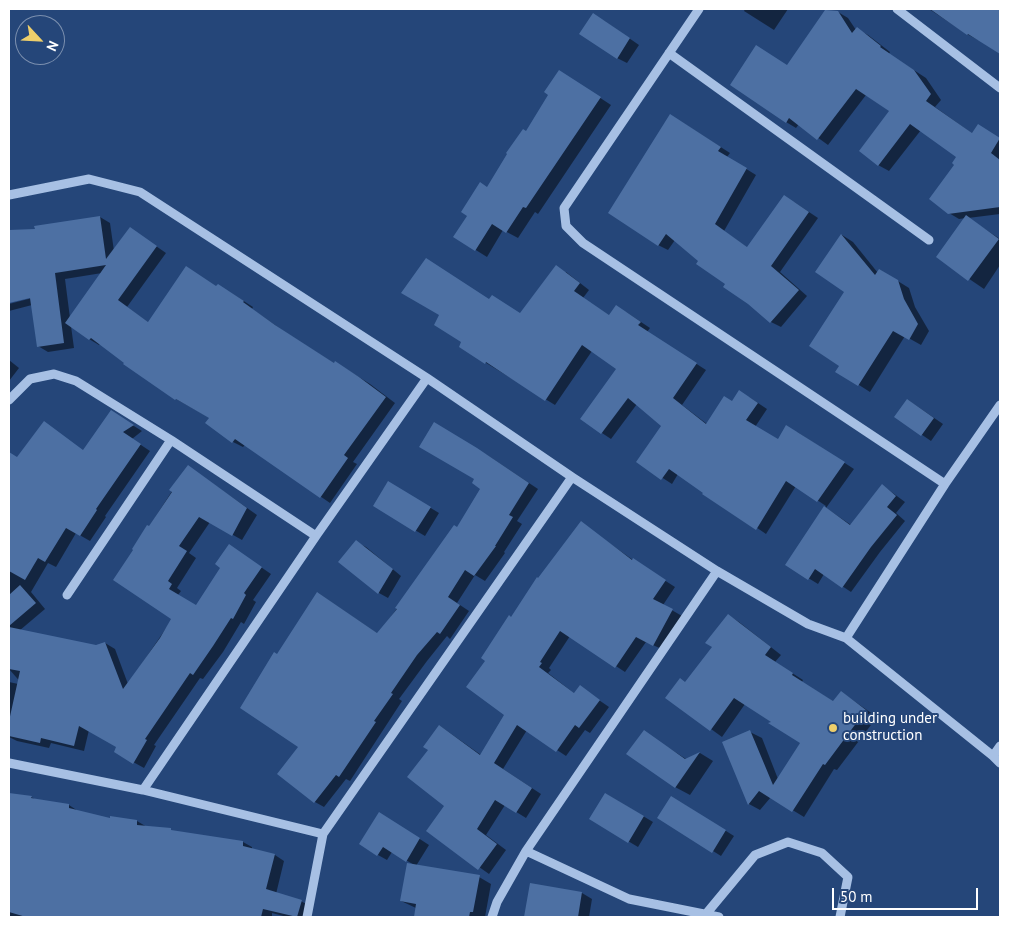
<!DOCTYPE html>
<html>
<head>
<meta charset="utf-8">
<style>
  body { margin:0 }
  #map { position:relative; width:1009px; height:926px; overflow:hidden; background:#254679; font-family:"PT Sans",sans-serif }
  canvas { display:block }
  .frame { position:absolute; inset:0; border:10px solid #fff; pointer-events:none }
  .north { position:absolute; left:15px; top:15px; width:50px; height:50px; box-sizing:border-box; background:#254679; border:1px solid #7c90af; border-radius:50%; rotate:115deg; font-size:14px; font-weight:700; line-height:20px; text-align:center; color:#fff }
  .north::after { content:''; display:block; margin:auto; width:18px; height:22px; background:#edce6b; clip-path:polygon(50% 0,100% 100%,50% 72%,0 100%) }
  .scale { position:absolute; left:832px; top:888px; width:146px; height:22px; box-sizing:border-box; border:2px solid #fff; border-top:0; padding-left:6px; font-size:15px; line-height:18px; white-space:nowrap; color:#fff; -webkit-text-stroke:4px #254679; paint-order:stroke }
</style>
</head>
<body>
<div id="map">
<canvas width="1009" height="926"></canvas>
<div class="frame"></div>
<div class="north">N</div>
<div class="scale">50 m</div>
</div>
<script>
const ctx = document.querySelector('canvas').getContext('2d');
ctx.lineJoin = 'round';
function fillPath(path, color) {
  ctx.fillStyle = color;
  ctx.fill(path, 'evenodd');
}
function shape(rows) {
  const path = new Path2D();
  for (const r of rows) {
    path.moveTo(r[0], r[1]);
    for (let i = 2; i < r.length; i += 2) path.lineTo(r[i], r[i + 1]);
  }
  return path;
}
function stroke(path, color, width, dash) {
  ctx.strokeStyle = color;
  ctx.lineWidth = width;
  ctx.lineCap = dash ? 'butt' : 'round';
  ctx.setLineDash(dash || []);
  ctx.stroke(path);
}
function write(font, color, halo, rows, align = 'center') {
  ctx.font = font + ' "PT Sans",sans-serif';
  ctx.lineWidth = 4;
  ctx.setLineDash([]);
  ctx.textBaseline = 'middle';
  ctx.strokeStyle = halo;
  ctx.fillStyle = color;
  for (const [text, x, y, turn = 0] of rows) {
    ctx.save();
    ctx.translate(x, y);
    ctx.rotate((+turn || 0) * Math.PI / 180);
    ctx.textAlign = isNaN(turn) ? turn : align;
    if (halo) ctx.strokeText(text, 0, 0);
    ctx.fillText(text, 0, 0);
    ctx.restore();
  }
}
const shadow = shape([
  [745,9,788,9,774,30,744,11],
  [929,9,1000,9,1000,53,979,39,978,40,967,34],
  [838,12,848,18,856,30,857,29,868,35,890,52,889,54,926,78,941,100,935,107,973,134,988,131,1000,139,1000,214,968,218,1000,239,1000,265,984,289,937,257,966,218,959,219,949,213,957,156,921,130,889,171,878,165,891,111,866,95,828,145,799,124,796,128,786,122,788,67],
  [603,20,639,45,627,63,617,58],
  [570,78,611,105,538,214,535,212,518,238,503,230,487,257,455,237,526,132],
  [680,121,730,153,727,157,756,175,724,231,748,248,794,202,818,218,780,272,807,296,781,327,771,322,675,240,668,250,658,245],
  [100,217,110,223,114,251,130,228,166,253,127,307,149,323,217,287,228,291,253,307,252,309,285,332,335,364,346,369,370,384,395,403,353,462,357,464,330,503,245,445,243,447,233,442,207,422,210,418,176,399,100,344,99,345,89,339,71,326,74,348,48,352,38,346,32,305,9,311,9,304,36,297,36,295,9,302,9,232,36,230],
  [102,273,70,318,65,279],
  [842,235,853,242,878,273,880,270,909,288,915,307,929,331,921,345,905,336,870,392,837,371,840,365,846,291],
  [566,272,589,290,583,298,610,316,626,312,650,328,647,332,706,370,682,405,707,424,732,402,749,397,767,409,755,427,779,440,797,432,854,469,826,508,851,525,882,485,905,502,896,513,905,521,880,552,851,592,824,574,818,584,787,565,826,506,796,486,766,534,678,474,672,484,638,462,663,426,637,404,611,439,602,433,618,368,592,351,555,405,460,347,490,301,521,314],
  [9,360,19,368,9,381],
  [908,400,943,424,931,441,896,417],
  [121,418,142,431,132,439,150,451,105,516,106,517,90,541,76,533,56,567,48,563,31,592,45,609,19,631,96,647,105,643,115,649,128,684,173,618,149,527,188,466,257,515,242,540,210,522,189,553,196,558,177,588,181,591,178,595,197,607,239,552,271,574,253,600,256,602,244,624,241,622,223,652,203,679,200,678,154,745,156,746,144,768,115,752,118,747,89,730,84,751,51,743,49,748,17,741,9,737,9,682,23,685,9,669,9,464,13,457,17,459,84,451],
  [434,424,487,455,538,489,517,521,522,524,504,552,505,553,485,581,475,575,457,603,469,611,450,639,447,636,427,661,399,699,402,701,350,781,346,779,324,807,315,802,279,774,300,746,277,656,318,593,378,634,457,528,482,488],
  [388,482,439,513,425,536,374,506],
  [581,523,633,560,675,587,663,605,682,616,664,650,646,642,625,672,570,636,549,668,551,670,548,673,575,694,580,687,609,707,590,733,585,730,566,756,527,730,503,769,541,794,526,818,505,805,486,835,506,850,489,874,427,830,446,805,429,750,440,726,481,755,506,715,486,661,511,618],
  [356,542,366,547,401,576,388,598,379,593],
  [728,615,739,622,781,655,775,662,803,680,802,682,834,702,841,692,877,717,837,770,834,769,804,817,771,797,760,810,749,804,724,743,750,732,762,738,778,779,801,742,745,704,722,737,667,697,686,683,713,647],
  [644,732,686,759,700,753,713,761,690,795,675,787],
  [9,794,31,797,38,801,69,805,78,811,111,820,137,821,147,827,243,842,252,847,252,849,275,855,284,861,276,894,301,901,311,907,308,917,287,917,272,913,272,917,9,917],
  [606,794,653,822,638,847,591,819],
  [680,802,734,836,721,856,713,851],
  [389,819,429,845,416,866,479,877,491,884,485,917,415,917,416,908,401,901,416,866,392,852,387,860,378,855],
  [531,885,582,893,592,899,589,917,526,917]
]);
const building = shape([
  [930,9,1000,9,1000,54,968,34,967,35],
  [825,10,838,11,852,33,857,27,881,46,880,47,914,70,931,94,926,101,972,133,978,124,1000,138,991,153,1000,160,1000,207,948,214,929,199,954,165,952,163,956,157,910,124,878,166,859,151,889,111,856,89,817,140,789,118,786,123,730,85,756,45,787,65],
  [593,13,630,38,617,59,579,34],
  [559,70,601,97,526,208,523,207,506,233,492,224,475,251,453,237,467,216,461,212,480,182,487,187,507,154,506,153,523,129,526,131,548,95,544,92],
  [670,114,721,147,718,151,747,168,715,224,747,247,784,195,809,212,771,266,799,290,770,323,748,304,723,287,725,284,696,264,698,261,666,234,658,246,608,213],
  [966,215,999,239,968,281,936,257],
  [100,216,106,259,130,227,157,246,118,300,148,322,186,266,216,286,218,284,244,301,243,302,275,325,334,363,335,361,359,377,386,397,344,455,348,458,320,498,235,439,232,443,205,423,209,418,176,399,175,400,123,364,124,363,91,338,89,340,65,323,106,265,55,273,64,343,37,347,30,298,9,303,9,230,35,229,34,226],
  [841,234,875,275,879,269,898,280,904,299,918,324,909,340,893,331,858,386,835,372,839,366,809,346,844,292,815,272],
  [426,258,489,299,492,295,520,313,556,265,580,283,574,291,609,315,616,305,641,322,638,325,697,363,673,398,706,424,724,396,732,401,739,390,758,403,746,420,778,439,786,425,845,462,817,502,786,481,756,530,702,494,703,493,669,469,661,480,636,462,661,426,628,398,601,434,580,419,616,369,582,345,545,401,486,362,485,364,459,347,461,342,434,325,439,315,401,293],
  [907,399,934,418,921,436,894,417],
  [111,410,134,425,123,432,141,444,96,509,97,510,80,536,66,528,45,562,38,558,25,580,9,571,9,452,17,457,44,421,83,450],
  [434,422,477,448,529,483,509,515,513,517,495,546,496,546,474,576,465,570,448,597,460,605,440,634,437,632,417,655,391,693,393,694,374,721,376,722,339,777,336,775,314,803,277,774,298,747,240,708,274,652,277,654,317,592,377,633,397,609,395,608,454,525,457,527,480,489,472,483,474,479,419,447],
  [188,465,247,508,232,536,199,517,179,546,187,551,168,581,172,584,169,589,196,605,220,568,215,564,229,544,262,567,244,593,246,595,233,619,231,618,213,646,193,675,190,673,145,739,147,740,133,764,114,752,116,747,79,726,74,746,41,738,40,743,9,736,9,721,20,671,9,669,9,627,96,645,105,642,123,689,160,638,171,619,113,580,133,550,132,549,147,525,149,526,172,492,169,490],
  [388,481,431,507,415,532,373,506],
  [882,484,896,496,887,507,897,515,871,547,842,588,815,569,808,580,785,565,824,506,850,525],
  [581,521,632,560,633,558,666,580,653,599,673,609,653,646,636,637,615,668,560,631,540,662,542,663,539,667,574,693,580,685,600,700,579,728,575,725,556,752,517,725,494,763,532,788,516,813,495,800,477,829,497,844,478,870,426,831,444,806,407,777,428,750,423,747,439,725,480,755,504,715,466,687,485,661,481,658,509,615,511,617,537,577,538,578],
  [356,540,393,569,378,594,338,562],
  [20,585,36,603,9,626,9,595],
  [728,614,771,647,765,655,793,673,792,675,833,701,841,691,866,710,825,765,823,764,792,812,759,791,748,805,722,742,750,730,773,785,800,743,768,723,771,722,734,698,710,731,665,698,680,678,685,682,712,647,705,643],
  [644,730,685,759,700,752,675,788,626,754],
  [9,793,32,796,31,798,69,804,69,808,110,818,110,816,137,820,137,825,171,828,171,830,243,841,243,846,275,854,266,889,302,900,297,917,263,909,261,917,26,917,9,912],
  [605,793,644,816,628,843,589,819],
  [671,796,726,830,712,853,657,818],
  [379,812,420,838,406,862,383,847,377,856,359,844],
  [407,863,480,875,473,912,470,912,469,917,414,917,416,904,400,901],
  [530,883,582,892,578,917,524,917]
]);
const minor = shape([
  [699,9,564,208,566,226,583,243,945,484],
  [897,9,1000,88],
  [669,53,929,240],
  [9,195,89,179,140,192,427,378,572,477,717,571,808,624,846,638],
  [9,400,30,379,54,374,76,381,171,440,316,536,427,378],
  [1000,405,945,484,846,638,993,756,1000,763],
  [67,595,171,440],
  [993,756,1000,746],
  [9,763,143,790,323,834],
  [143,790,316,536],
  [526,851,629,899,719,917],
  [706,914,755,855,788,842,822,853,848,877,840,917],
  [307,917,323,834,572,477],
  [492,917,497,902,526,851,717,571]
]);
const markers = [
  [833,728,5,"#edce6b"]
];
const poiNames = [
  ["building under",843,719],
  ["construction",843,736]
];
fillPath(shadow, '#0007');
fillPath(building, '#4d70a3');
stroke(minor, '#a7c0e4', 9);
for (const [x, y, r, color] of markers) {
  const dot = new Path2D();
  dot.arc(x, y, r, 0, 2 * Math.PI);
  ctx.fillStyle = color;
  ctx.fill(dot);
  stroke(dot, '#254679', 2);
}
write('15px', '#fff', '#254679', poiNames, 'left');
</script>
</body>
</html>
